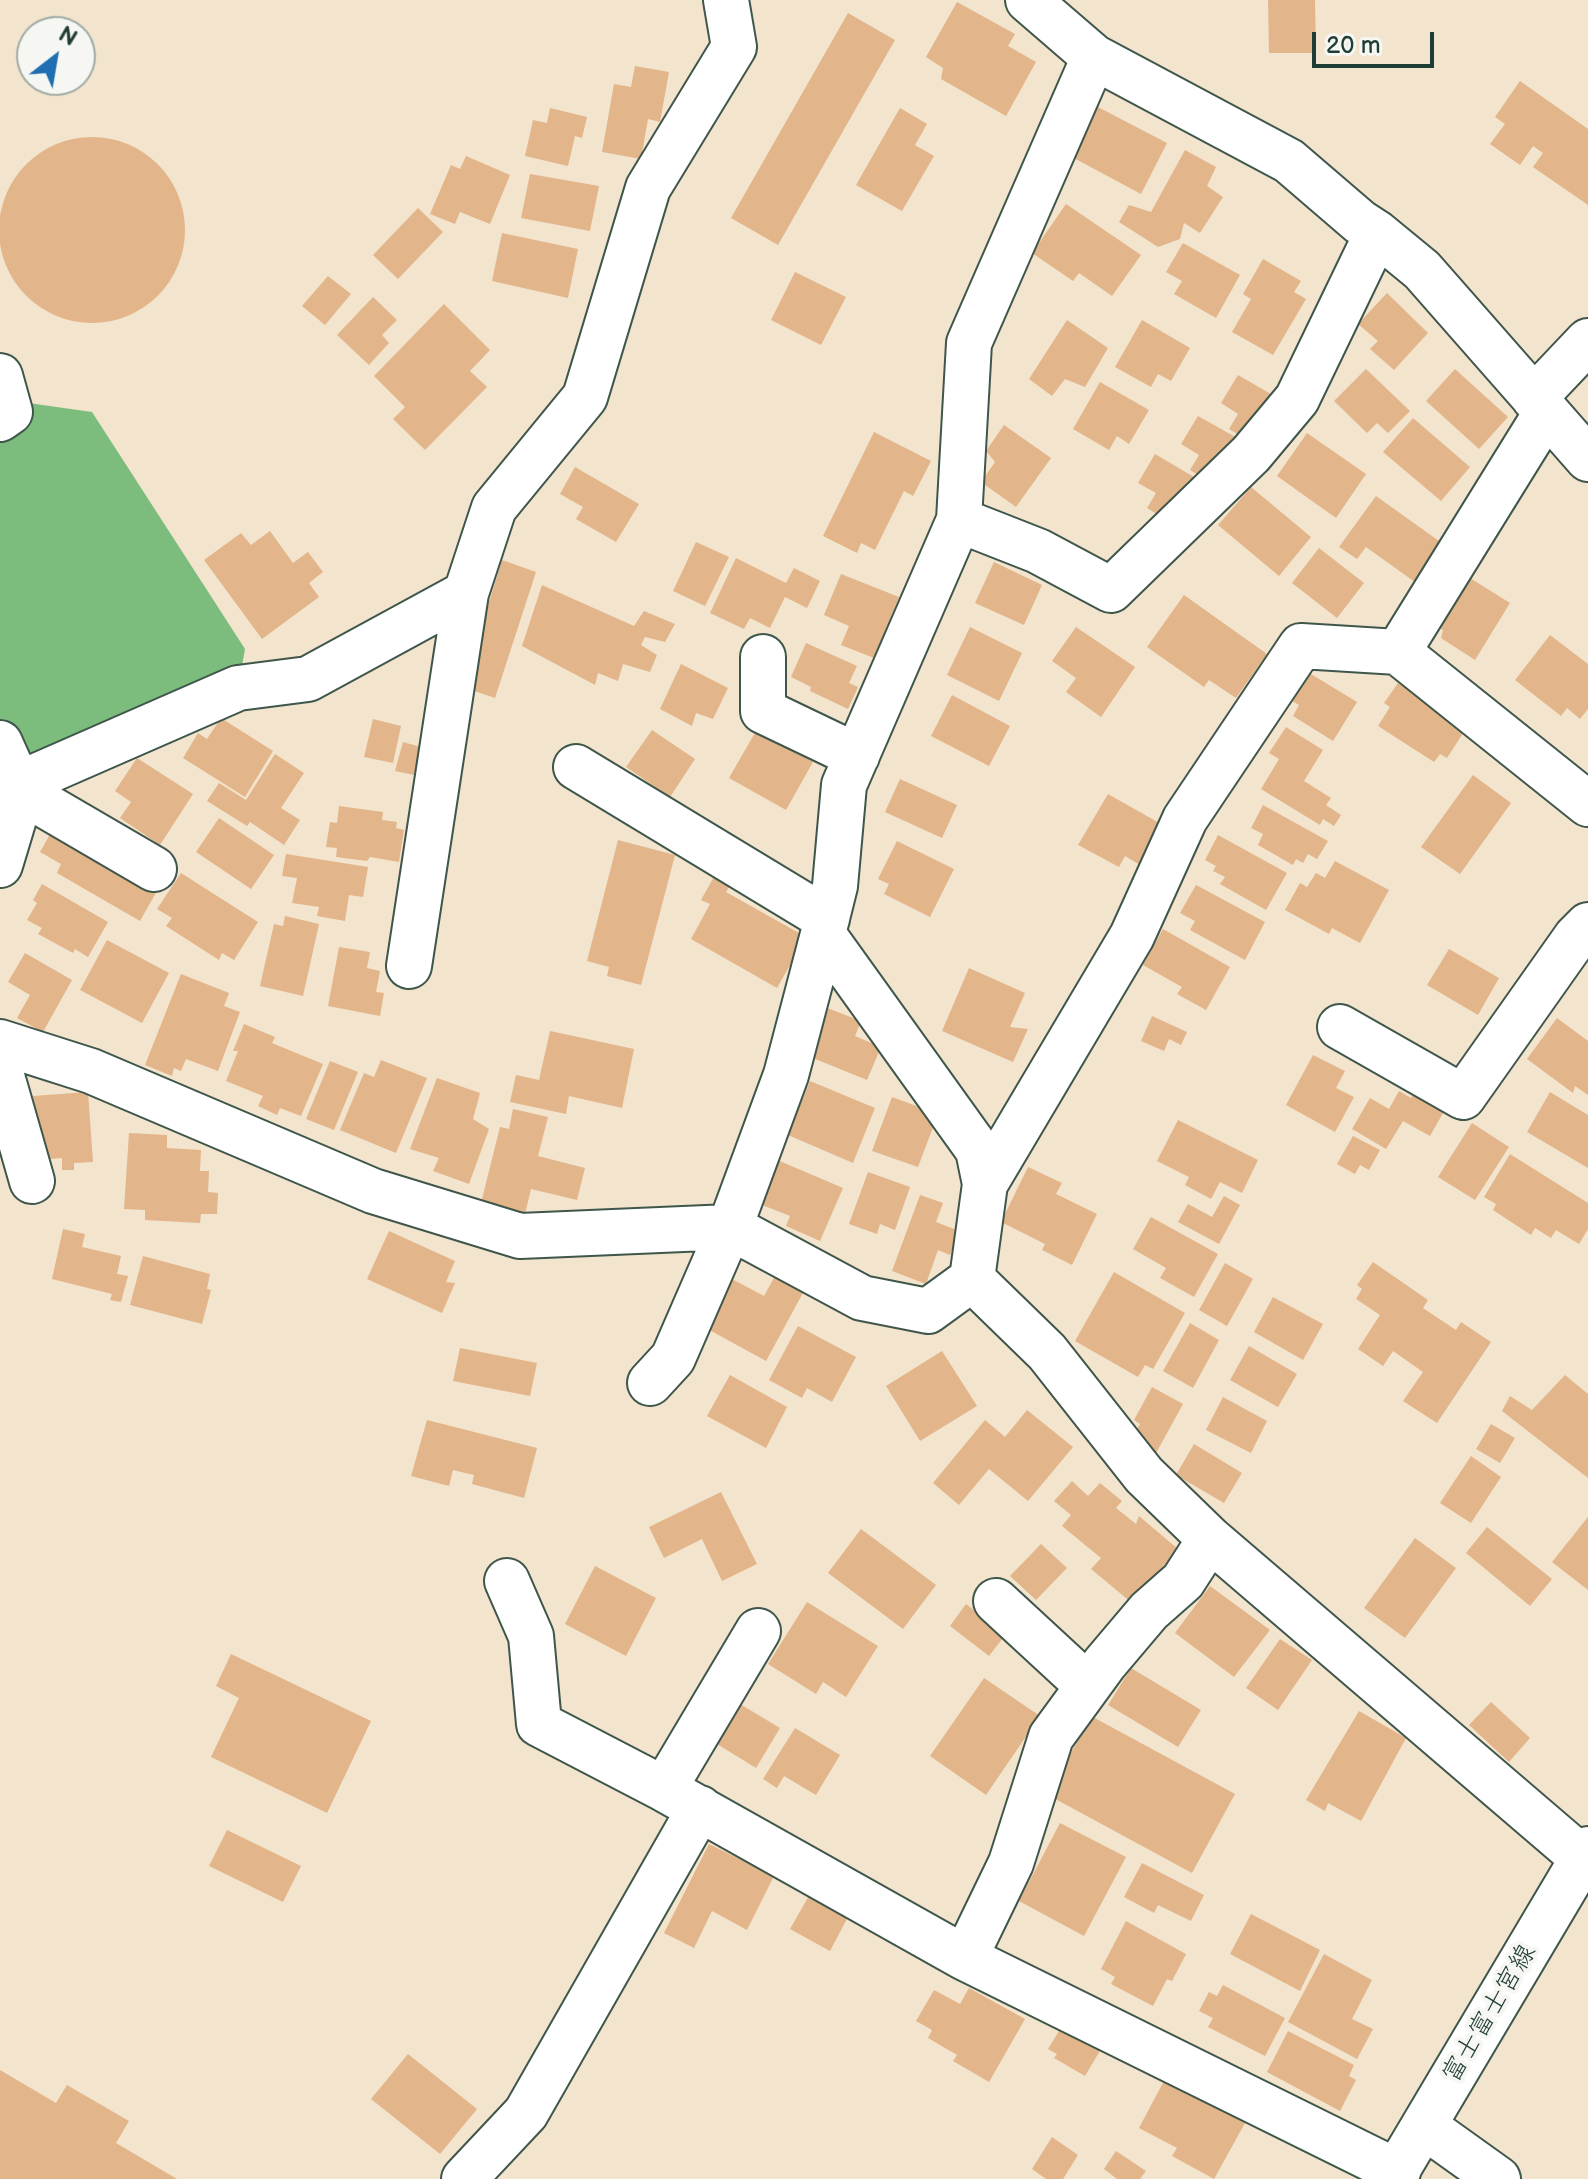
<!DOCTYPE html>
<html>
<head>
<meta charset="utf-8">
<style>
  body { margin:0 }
  #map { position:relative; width:1588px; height:2179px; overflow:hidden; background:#f3e4ce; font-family:"Balsamiq Sans",sans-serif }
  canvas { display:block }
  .north { position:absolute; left:16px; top:16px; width:80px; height:80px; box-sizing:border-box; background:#f6f6f2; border:2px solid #a0aca6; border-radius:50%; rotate:31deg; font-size:22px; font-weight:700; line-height:32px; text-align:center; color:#1f3d34 }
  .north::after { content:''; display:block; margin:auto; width:28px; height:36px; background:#1f6fb2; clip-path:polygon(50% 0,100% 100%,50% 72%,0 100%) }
  .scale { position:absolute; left:1312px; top:32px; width:122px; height:36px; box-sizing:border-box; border:4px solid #1f3d34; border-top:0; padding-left:10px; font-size:24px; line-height:28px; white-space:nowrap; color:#1f3d34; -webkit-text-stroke:6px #f6f6f2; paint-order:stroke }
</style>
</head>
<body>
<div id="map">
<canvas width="1588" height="2179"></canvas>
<div class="north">N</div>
<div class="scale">20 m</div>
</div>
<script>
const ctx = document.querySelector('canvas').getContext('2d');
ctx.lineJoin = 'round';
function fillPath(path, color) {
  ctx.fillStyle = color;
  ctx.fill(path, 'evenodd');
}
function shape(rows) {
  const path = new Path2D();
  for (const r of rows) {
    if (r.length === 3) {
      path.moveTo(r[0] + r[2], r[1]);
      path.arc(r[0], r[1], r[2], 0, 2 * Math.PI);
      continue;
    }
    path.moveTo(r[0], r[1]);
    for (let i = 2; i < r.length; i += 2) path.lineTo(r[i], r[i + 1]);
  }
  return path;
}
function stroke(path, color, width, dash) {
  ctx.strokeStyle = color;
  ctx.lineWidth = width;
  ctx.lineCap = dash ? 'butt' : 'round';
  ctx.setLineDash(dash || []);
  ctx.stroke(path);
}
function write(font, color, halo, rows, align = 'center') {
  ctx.font = font + ' "Balsamiq Sans","Klee One",sans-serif';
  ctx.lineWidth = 8;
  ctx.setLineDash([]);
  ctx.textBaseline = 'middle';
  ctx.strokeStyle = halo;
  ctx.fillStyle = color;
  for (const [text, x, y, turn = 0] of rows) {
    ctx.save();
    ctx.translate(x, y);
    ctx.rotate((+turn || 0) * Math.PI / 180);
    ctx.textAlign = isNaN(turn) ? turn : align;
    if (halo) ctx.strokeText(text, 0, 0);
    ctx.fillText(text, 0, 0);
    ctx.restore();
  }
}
const forest = shape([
  [0,399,92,412,245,649,238,688,39,775,0,853]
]);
const building = shape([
  [1268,0,1315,0,1316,53,1269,53],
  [957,2,1015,34,1008,46,1036,62,1006,116,941,79,943,68,926,57],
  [848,13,895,40,778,245,731,218],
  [635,66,669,72,660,122,648,119,641,159,602,152,614,84,631,87],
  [1520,81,1588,129,1588,205,1533,167,1543,153,1533,146,1520,165,1490,144,1505,124,1495,117],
  [1096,106,1167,143,1141,194,1070,156],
  [550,108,587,117,582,138,575,136,568,166,525,156,533,120,547,123],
  [900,108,927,124,915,145,934,156,902,211,856,185],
  [92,230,93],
  [1185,150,1216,167,1207,186,1223,197,1200,233,1184,223,1180,239,1158,247,1119,222,1129,205,1151,212],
  [466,156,510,175,490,224,460,212,455,224,430,214,451,165,460,169],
  [530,174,599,186,590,231,521,218],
  [1066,204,1141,255,1112,296,1079,273,1073,281,1032,253],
  [418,208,443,232,398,279,373,255],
  [502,233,578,249,568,298,492,281],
  [1183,243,1240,275,1216,318,1174,294,1182,281,1166,272],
  [1263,259,1301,281,1294,292,1306,299,1273,355,1232,332,1251,299,1243,294],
  [795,272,846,297,821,345,771,320],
  [328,276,351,294,325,325,302,306],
  [1387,293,1428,333,1394,370,1370,349,1378,341,1358,324],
  [373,297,397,320,382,335,389,343,369,365,337,335],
  [444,304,490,350,470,371,487,387,425,450,393,419,405,407,374,376],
  [1067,320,1108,348,1085,387,1065,379,1052,396,1029,379],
  [1142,320,1190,348,1171,381,1158,374,1151,387,1115,367],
  [1366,369,1410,411,1388,433,1377,423,1367,433,1334,401],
  [1455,369,1508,417,1479,449,1426,401],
  [1238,375,1276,397,1250,441,1229,429,1238,414,1221,403],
  [1100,382,1149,410,1129,444,1117,436,1109,450,1073,429],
  [1198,416,1237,438,1211,483,1190,470,1199,455,1181,444],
  [1413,418,1470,467,1441,501,1383,452],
  [1004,425,1051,458,1016,507,981,482,995,462,986,451],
  [874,432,931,461,913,496,904,491,875,550,861,543,857,553,823,536],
  [1307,433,1366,474,1336,518,1277,476],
  [1155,454,1194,477,1168,521,1147,508,1156,493,1138,483],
  [575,467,639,504,616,542,576,519,583,507,560,494],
  [1251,487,1311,537,1279,576,1218,525],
  [1376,496,1446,546,1419,585,1366,547,1357,559,1339,547],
  [270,531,293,563,308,552,323,572,309,583,319,597,262,639,204,560,241,533,251,545],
  [696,542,729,557,705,606,673,591],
  [1319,548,1364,583,1337,618,1292,583],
  [736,558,786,583,794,568,820,581,807,608,785,597,770,628,750,618,744,629,710,613],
  [502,560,536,572,495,698,463,687],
  [994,562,1042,585,1024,625,975,603],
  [1462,573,1510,603,1475,660,1441,638,1443,630,1431,623],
  [841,574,899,597,874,658,841,645,849,626,824,615],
  [542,585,634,626,644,611,675,624,665,642,645,637,641,645,657,655,650,672,623,664,618,681,598,673,595,685,522,646],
  [1184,595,1267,654,1236,698,1209,680,1204,687,1147,647],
  [970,627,1022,653,999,701,947,675],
  [1076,627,1135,667,1101,717,1066,692,1076,678,1052,661],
  [1550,635,1588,664,1588,709,1580,719,1567,708,1561,716,1515,680],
  [806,643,857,666,849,683,858,687,848,709,810,691,811,687,791,677],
  [681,664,728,688,713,719,696,713,692,726,660,709],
  [1306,671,1357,702,1333,741,1293,716,1299,705,1289,699],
  [1398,683,1467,727,1447,758,1440,754,1434,762,1378,726,1390,707,1384,703],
  [952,695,1010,726,989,766,931,736],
  [221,718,273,751,245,797,183,758,198,733,207,739],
  [373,719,401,726,393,763,364,757],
  [1286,727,1323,750,1304,781,1331,798,1326,805,1341,815,1334,826,1323,819,1320,825,1261,789,1279,759,1269,753],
  [652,730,695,759,670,797,626,767],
  [756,731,813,762,786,810,729,778],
  [403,742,421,747,414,775,395,771],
  [275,754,304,773,281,808,300,820,284,845,250,822,247,826,207,801,219,783,246,800],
  [137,758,193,794,160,845,120,818,131,802,115,791],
  [1473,775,1511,803,1460,874,1421,847],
  [900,779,957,805,942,838,885,812],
  [1108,794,1168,828,1145,868,1125,856,1119,867,1078,845],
  [1263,805,1328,841,1317,859,1308,854,1303,863,1296,859,1293,865,1258,845,1263,834,1251,828],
  [339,806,383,812,382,820,397,822,396,828,404,830,399,862,370,857,367,861,336,857,337,848,326,847,330,822,337,823],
  [219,818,274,855,251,889,196,852],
  [53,829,158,889,140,921,57,873,61,864,40,852],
  [1218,835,1287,873,1266,910,1220,884,1225,877,1213,871,1216,866,1205,860],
  [618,840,675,855,641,985,607,976,609,967,587,961],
  [897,841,954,869,930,917,884,894,889,884,878,879],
  [286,854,368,867,363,897,349,895,345,921,317,916,319,907,292,903,297,878,282,876],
  [1335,861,1389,890,1360,943,1332,928,1329,934,1285,910,1300,883,1307,887,1316,873,1325,878],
  [181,873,258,922,234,960,222,953,219,960,166,926,172,918,157,909],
  [715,875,731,884,726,892,806,937,777,988,691,939,710,904,701,900],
  [42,884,108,922,88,957,75,949,73,953,38,934,42,928,27,920,37,903,33,900],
  [1196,885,1265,922,1245,960,1190,930,1195,921,1180,913],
  [285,916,319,924,303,996,260,986,274,924,283,926],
  [1163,929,1230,967,1206,1010,1177,994,1182,987,1143,965],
  [107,940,169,973,142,1023,80,990],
  [339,947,370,952,367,968,380,971,376,992,384,993,380,1016,328,1006],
  [1449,949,1499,978,1478,1015,1427,985],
  [25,953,72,980,43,1032,17,1018,30,995,8,982],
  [969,968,1025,993,1010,1027,1028,1029,1013,1062,942,1031],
  [181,974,229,993,224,1006,240,1012,218,1071,186,1059,181,1071,174,1068,172,1076,145,1065],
  [822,1006,861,1021,855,1036,881,1047,867,1080,803,1054],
  [1152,1016,1187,1032,1181,1045,1169,1039,1164,1051,1141,1041],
  [1557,1018,1588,1041,1588,1095,1575,1086,1573,1093,1527,1059],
  [244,1024,275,1037,272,1043,323,1064,301,1116,280,1108,277,1115,258,1106,263,1096,226,1081,238,1051,233,1051],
  [550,1031,634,1049,622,1108,569,1096,566,1114,510,1102,516,1075,539,1080],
  [1313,1055,1345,1071,1336,1088,1354,1097,1335,1132,1286,1105],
  [381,1060,427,1078,396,1153,340,1130,364,1073,374,1077],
  [330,1061,358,1072,334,1130,306,1119],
  [437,1078,480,1093,473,1119,489,1129,469,1184,433,1171,439,1158,410,1149],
  [810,1081,875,1108,853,1163,788,1135],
  [1417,1088,1447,1106,1430,1136,1403,1121,1386,1149,1352,1129,1370,1098,1389,1109,1399,1091,1411,1098],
  [88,1092,93,1162,74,1163,74,1170,62,1170,62,1158,38,1160,33,1096],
  [1550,1092,1588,1115,1588,1168,1527,1132],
  [892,1097,938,1114,918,1167,872,1151],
  [513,1109,548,1117,538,1156,585,1168,577,1200,531,1189,525,1214,481,1203,500,1127,509,1129],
  [1178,1120,1258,1160,1242,1193,1220,1182,1211,1199,1185,1185,1189,1177,1157,1161],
  [1472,1123,1509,1147,1475,1200,1438,1177],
  [129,1133,167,1135,167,1148,201,1150,200,1171,209,1171,208,1192,218,1193,217,1214,201,1214,200,1223,145,1220,145,1210,124,1209],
  [1353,1136,1380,1150,1369,1170,1360,1165,1355,1174,1337,1164],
  [1510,1154,1588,1203,1588,1229,1579,1244,1556,1230,1551,1238,1535,1228,1531,1235,1493,1210,1496,1204,1484,1197],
  [775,1159,843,1188,820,1241,786,1226,790,1216,757,1203],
  [1028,1167,1062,1183,1056,1194,1097,1214,1072,1265,1042,1250,1045,1244,1001,1222],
  [868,1172,910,1187,895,1230,880,1224,877,1234,849,1224],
  [920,1195,943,1203,936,1222,959,1231,950,1255,938,1250,926,1284,892,1271],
  [1224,1196,1240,1205,1219,1244,1178,1222,1188,1204,1212,1217],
  [1151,1217,1218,1254,1194,1297,1160,1278,1166,1268,1133,1249],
  [63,1229,85,1234,82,1247,121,1256,117,1274,128,1276,121,1302,110,1300,112,1294,52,1279],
  [389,1231,455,1261,446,1282,455,1283,442,1313,367,1279],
  [143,1256,210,1274,207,1289,211,1290,202,1324,130,1305],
  [1373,1262,1428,1300,1423,1308,1456,1330,1461,1322,1491,1342,1437,1423,1403,1401,1423,1372,1393,1351,1383,1366,1358,1349,1380,1315,1356,1299,1362,1289,1357,1285],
  [1225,1263,1253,1279,1227,1326,1199,1310],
  [1114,1272,1185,1313,1153,1369,1145,1365,1138,1377,1075,1341],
  [775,1276,804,1291,766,1361,704,1327,730,1278,764,1296],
  [1273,1297,1323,1324,1303,1360,1254,1332],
  [1190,1323,1219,1340,1193,1388,1163,1371],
  [798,1326,856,1357,832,1402,807,1388,802,1398,769,1380],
  [1249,1346,1297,1374,1278,1407,1230,1380],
  [460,1348,537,1363,530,1396,453,1381],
  [942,1351,977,1406,920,1441,886,1386],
  [730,1375,787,1407,766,1448,707,1416],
  [1565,1375,1588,1394,1588,1478,1502,1411,1510,1396,1532,1410],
  [1152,1387,1183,1404,1155,1455,1133,1436,1140,1424,1134,1420],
  [1223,1397,1267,1421,1251,1453,1206,1430],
  [1027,1410,1073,1447,1028,1501,989,1469,959,1505,933,1483,985,1420,1005,1437],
  [427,1420,537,1448,524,1498,472,1484,474,1475,453,1470,449,1486,411,1476],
  [1491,1424,1515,1438,1500,1463,1476,1449],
  [1194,1444,1242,1473,1224,1503,1176,1475],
  [1471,1456,1501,1477,1471,1523,1440,1503],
  [1072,1481,1088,1496,1100,1483,1122,1501,1116,1508,1136,1524,1139,1516,1178,1549,1132,1603,1091,1569,1101,1558,1062,1526,1071,1515,1054,1501],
  [721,1492,757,1564,722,1581,702,1539,664,1558,649,1527],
  [1588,1517,1588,1590,1552,1562],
  [1487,1527,1552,1579,1530,1606,1466,1553],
  [861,1529,936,1585,903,1629,828,1573],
  [1415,1538,1456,1568,1405,1638,1364,1608],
  [1041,1544,1067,1568,1036,1600,1010,1576],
  [595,1566,656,1598,626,1656,565,1624],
  [1210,1586,1270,1630,1234,1677,1175,1633],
  [807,1602,878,1646,846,1697,823,1682,816,1694,768,1664],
  [966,1604,1006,1634,989,1656,950,1626],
  [1280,1639,1312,1660,1278,1710,1246,1688],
  [231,1654,371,1721,327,1813,211,1757,239,1698,216,1686],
  [1131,1668,1201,1710,1178,1747,1108,1705],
  [984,1678,1040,1716,986,1795,930,1756],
  [1491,1702,1530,1738,1509,1762,1469,1725],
  [740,1704,780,1728,756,1768,717,1744],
  [1359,1711,1406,1738,1361,1821,1328,1803,1325,1811,1306,1800],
  [1091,1716,1235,1794,1192,1873,1048,1795],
  [795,1728,840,1755,816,1795,784,1776,777,1788,763,1779],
  [1060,1823,1126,1857,1084,1936,1019,1901],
  [227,1830,301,1866,283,1902,209,1866],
  [709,1844,774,1876,747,1930,712,1911,694,1948,664,1933],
  [1142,1863,1204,1895,1191,1921,1158,1905,1154,1913,1124,1897],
  [810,1894,849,1915,830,1951,790,1929],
  [1251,1914,1320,1950,1300,1991,1230,1954],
  [1126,1921,1186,1954,1172,1981,1167,1979,1153,2006,1111,1984,1115,1977,1101,1969],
  [1324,1954,1372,1980,1352,2019,1373,2029,1357,2059,1288,2022],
  [1223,1985,1285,2018,1265,2056,1208,2027,1213,2018,1199,2011,1209,1992,1217,1996],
  [969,1988,1025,2019,989,2082,953,2061,957,2055,928,2038,932,2030,916,2021,934,1990,960,2004],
  [1062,2026,1101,2049,1085,2076,1054,2058,1057,2054,1048,2049],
  [1288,2031,1354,2065,1349,2076,1356,2080,1340,2111,1267,2072],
  [408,2054,477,2109,440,2154,371,2099],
  [0,2070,56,2103,67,2085,129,2121,116,2143,177,2179,0,2179],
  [1165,2079,1245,2123,1214,2179,1172,2156,1177,2148,1139,2128],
  [1052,2137,1078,2155,1063,2179,1046,2179,1032,2169],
  [1116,2151,1146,2171,1140,2179,1117,2179,1104,2169]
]);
const minor = shape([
  [1028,0,1094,57,1289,161,1360,222,1377,233,1422,270,1588,459],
  [1094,57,969,343,959,520,844,785,835,886,823,934,978,1150,985,1184,972,1279,1047,1352,1144,1475,1210,1539,1588,1863],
  [0,376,10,412,0,419],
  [1534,398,1588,341],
  [959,520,1038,551,1111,590,1251,454,1297,399,1377,233],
  [1398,652,1588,804],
  [763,657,763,711,857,756],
  [0,743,22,792,154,869],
  [576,767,827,919],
  [0,865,22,792,39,775,238,688,308,679,466,593],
  [409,966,466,593,494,508,585,397,648,188,734,47,726,0],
  [1340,1027,1463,1097,1576,937,1588,925],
  [0,1042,91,1071,373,1191,520,1236,730,1227,862,1298,928,1311,972,1279],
  [0,1069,32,1181],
  [985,1184,1132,936,1185,819,1301,646,1398,652,1546,413],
  [650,1383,673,1358,730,1227,786,1075,823,934],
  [507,1581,531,1636,539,1724,664,1789,965,1958,1398,2172],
  [996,1601,1088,1686],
  [664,1789,758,1631],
  [965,1958,1011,1863,1051,1737,1105,1663,1149,1611,1183,1581,1210,1539],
  [1424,2126,1498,2179],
  [464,2179,526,2113,700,1808]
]);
const major = shape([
  [1392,2179,1588,1849]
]);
const streetNames = [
  ["富士富士宮線",1490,2014,-59]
];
fillPath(forest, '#7cbc7d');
fillPath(building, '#e2b58a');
stroke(minor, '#3f564b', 48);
stroke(major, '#3f564b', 48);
stroke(minor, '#fff', 44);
stroke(major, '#fff', 44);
write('26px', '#1f3d34', '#f6f6f2', streetNames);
</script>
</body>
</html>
